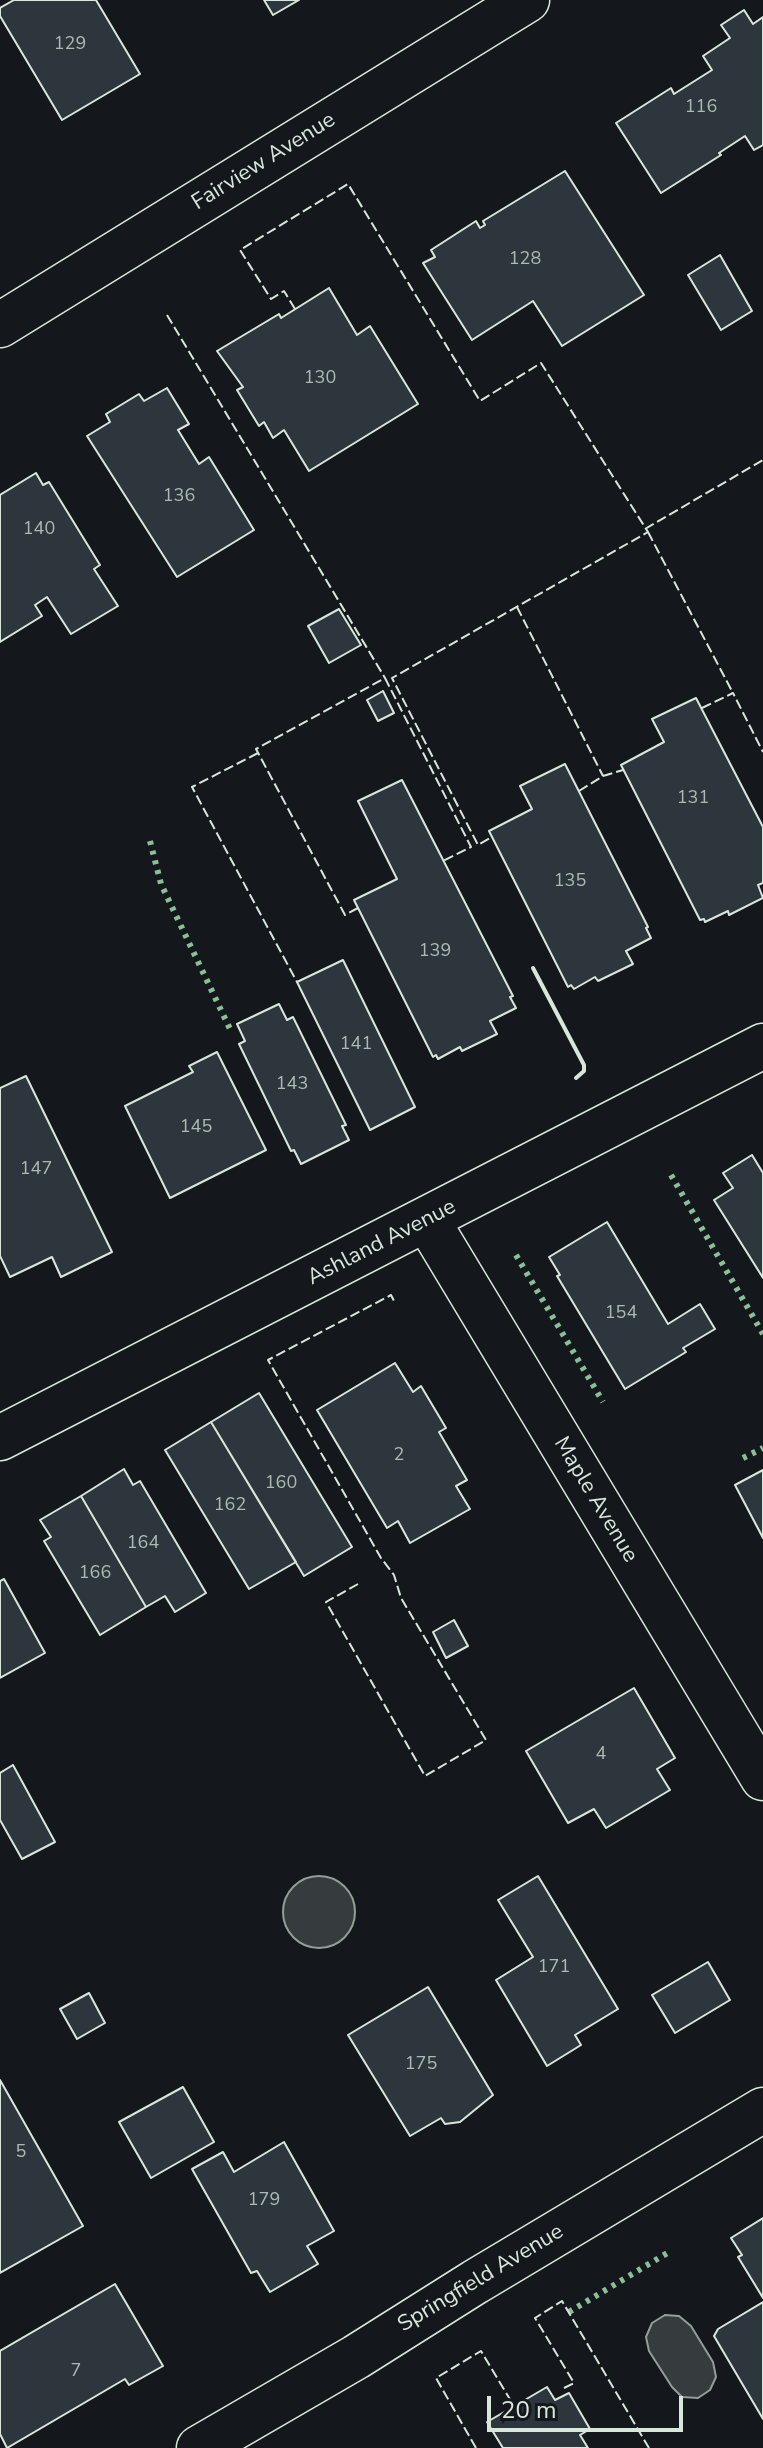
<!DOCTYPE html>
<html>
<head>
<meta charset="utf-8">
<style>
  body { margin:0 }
  #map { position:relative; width:763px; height:2448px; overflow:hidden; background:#14181c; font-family:"Nunito Sans",sans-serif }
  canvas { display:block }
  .scale { position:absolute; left:487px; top:2396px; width:196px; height:36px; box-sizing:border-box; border:4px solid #d8e6dc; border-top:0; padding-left:10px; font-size:24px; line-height:28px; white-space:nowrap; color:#d8e6dc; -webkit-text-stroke:6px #14181c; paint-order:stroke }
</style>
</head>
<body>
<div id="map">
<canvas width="763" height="2448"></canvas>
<div class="scale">20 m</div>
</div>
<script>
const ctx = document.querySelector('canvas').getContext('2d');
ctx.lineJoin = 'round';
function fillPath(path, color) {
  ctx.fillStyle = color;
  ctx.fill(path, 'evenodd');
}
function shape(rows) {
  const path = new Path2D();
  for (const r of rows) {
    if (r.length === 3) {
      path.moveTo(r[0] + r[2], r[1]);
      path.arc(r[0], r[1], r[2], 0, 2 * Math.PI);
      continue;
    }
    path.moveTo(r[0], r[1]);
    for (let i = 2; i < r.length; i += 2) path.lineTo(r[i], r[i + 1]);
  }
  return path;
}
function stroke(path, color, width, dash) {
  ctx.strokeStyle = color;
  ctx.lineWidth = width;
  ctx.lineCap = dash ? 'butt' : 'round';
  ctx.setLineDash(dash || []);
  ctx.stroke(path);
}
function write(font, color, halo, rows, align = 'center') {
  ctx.font = font + ' "Nunito Sans",sans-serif';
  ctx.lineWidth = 6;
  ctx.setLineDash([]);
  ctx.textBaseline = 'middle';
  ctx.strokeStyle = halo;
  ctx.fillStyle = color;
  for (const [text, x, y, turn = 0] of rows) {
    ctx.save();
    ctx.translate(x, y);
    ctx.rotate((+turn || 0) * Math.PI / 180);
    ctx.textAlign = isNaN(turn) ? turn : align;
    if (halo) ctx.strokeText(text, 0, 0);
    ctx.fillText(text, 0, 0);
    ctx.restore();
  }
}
const water = shape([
  [319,1912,36],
  [665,2315,679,2316,691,2326,713,2362,716,2377,710,2390,698,2398,682,2397,672,2387,649,2351,646,2337,652,2323,665,2315]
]);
const building = shape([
  [14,0,96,0,140,74,62,120,0,16,0,8,14,0],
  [264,0,299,0,273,15,264,0],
  [744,10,753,24,763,17,763,145,754,150,745,136,719,153,721,155,661,193,616,123,671,88,674,94,712,70,703,56,730,38,721,25,744,10],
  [565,171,644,295,562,346,533,301,472,340,423,263,435,257,431,250,476,221,480,228,485,225,483,221,565,171],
  [720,255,752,311,721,330,688,275,720,255],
  [329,288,357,335,370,326,418,404,309,471,284,430,273,438,264,422,259,426,237,390,243,387,217,351,279,314,281,318,329,288],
  [167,388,189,424,178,430,199,464,209,457,254,530,177,577,87,436,110,422,106,414,139,394,144,401,167,388],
  [36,473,43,485,49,482,100,565,94,569,118,606,71,634,47,597,35,605,42,616,0,642,0,495,36,473],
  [339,609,361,645,329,663,308,626,339,609],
  [383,691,394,713,378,721,367,700,383,691],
  [696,698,763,827,763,883,758,885,763,898,729,915,728,911,705,922,704,919,700,920,621,765,664,742,652,719,696,698],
  [565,764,648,927,646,928,651,938,626,951,633,964,598,981,595,977,574,989,571,985,568,987,489,831,532,809,520,786,565,764],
  [402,780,513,996,510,997,516,1008,490,1021,497,1034,462,1051,460,1047,438,1059,436,1055,433,1057,354,900,397,879,358,801,402,780],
  [343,960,415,1107,370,1130,297,982,343,960],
  [279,1004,287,1020,293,1017,346,1125,342,1126,349,1140,301,1164,294,1150,291,1151,239,1044,245,1041,237,1024,279,1004],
  [217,1052,266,1150,170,1198,125,1106,193,1072,189,1066,217,1052],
  [26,1076,112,1252,61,1277,52,1257,10,1277,0,1256,0,1088,26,1076],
  [752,1155,763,1173,763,1278,714,1200,733,1188,723,1173,752,1155],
  [607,1222,668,1324,700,1304,715,1329,683,1348,686,1352,625,1389,557,1276,560,1275,549,1257,607,1222],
  [395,1363,413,1392,421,1386,446,1428,439,1432,467,1480,456,1486,470,1509,410,1543,398,1521,387,1528,317,1410,395,1363],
  [259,1393,352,1547,304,1576,211,1422,259,1393],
  [211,1422,296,1562,249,1589,165,1450,211,1422],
  [124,1469,133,1485,140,1481,206,1593,175,1612,165,1596,146,1607,81,1496,124,1469],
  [763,1470,763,1538,735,1485,763,1470],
  [81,1496,146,1607,100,1635,44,1541,51,1537,40,1520,81,1496],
  [4,1579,45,1653,0,1678,0,1581,4,1579],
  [454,1620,468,1646,446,1658,433,1632,454,1620],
  [634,1688,675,1758,657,1769,670,1790,606,1828,594,1809,568,1823,526,1751,634,1688],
  [13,1765,55,1842,22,1859,0,1820,0,1773,13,1765],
  [538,1876,618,2009,575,2035,581,2045,547,2066,496,1980,533,1957,498,1900,538,1876],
  [708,1962,730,2000,675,2033,652,1995,708,1962],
  [428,1987,493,2095,460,2122,445,2124,441,2118,410,2136,348,2035,428,1987],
  [89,1993,105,2023,77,2039,60,2009,89,1993],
  [0,2080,83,2226,0,2273,0,2080],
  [183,2087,214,2142,151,2178,119,2122,183,2087],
  [284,2142,334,2231,307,2246,318,2264,270,2292,257,2271,251,2273,192,2169,223,2152,234,2172,284,2142],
  [763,2218,763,2298,738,2257,742,2255,731,2238,763,2218],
  [115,2284,163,2366,129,2385,125,2379,7,2448,0,2434,0,2351,115,2284],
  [763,2302,763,2419,714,2336,718,2329,763,2302],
  [547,2387,555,2400,569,2393,590,2429,580,2435,588,2448,503,2448,487,2422,547,2387]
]);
const minor = shape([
  [0,325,527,0],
  [427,1220,763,1778],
  [199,2448,356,2357,475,2282,763,2110]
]);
const tertiary = shape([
  [0,1438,763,1046]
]);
const hedge = shape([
  [150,841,161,884,230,1029],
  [671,1175,763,1334],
  [516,1255,603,1402],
  [743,1458,763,1448],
  [569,2312,669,2252]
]);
const fence = shape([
  [295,309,284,291,271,299,240,250,348,184,480,401,541,363,648,532,392,678,478,845,492,837],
  [167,315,385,678],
  [645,529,763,460],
  [648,532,733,693],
  [517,607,603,776],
  [702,708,733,693,763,752],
  [258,753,192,787,297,982],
  [579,791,603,776,623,770],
  [358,908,345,915,256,749,385,678,471,847,443,861],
  [358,1584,326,1602,425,1776,486,1740,401,1598,394,1575,381,1558,268,1360,391,1295,395,1303],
  [564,2388,574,2383,535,2318,562,2301,649,2448],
  [476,2448,436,2378,481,2351,514,2406]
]);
const wall = shape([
  [533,968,584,1065,584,1071,576,1078]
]);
const numberNames = [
  ["129",70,45],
  ["116",701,108],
  ["128",525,260],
  ["130",320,379],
  ["136",179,497],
  ["140",39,530],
  ["131",693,799],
  ["135",570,882],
  ["139",435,952],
  ["141",356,1045],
  ["143",292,1085],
  ["145",196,1128],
  ["147",36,1170],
  ["154",621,1314],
  ["2",399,1456],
  ["160",281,1484],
  ["162",230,1506],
  ["164",143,1544],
  ["166",95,1574],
  ["4",601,1755],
  ["171",554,1968],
  ["175",421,2065],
  ["5",21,2153],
  ["179",264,2201],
  ["7",76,2372]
];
const streetNames = [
  ["Fairview Avenue",264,162,-32],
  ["Ashland Avenue",382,1243,-27],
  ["Maple Avenue",595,1500,59],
  ["Springfield Avenue",481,2279,-31]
];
fillPath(water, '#363b3e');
stroke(water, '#939e99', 2);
fillPath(building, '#2c363c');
stroke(building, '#d8e6dc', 2);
stroke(minor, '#d8e6dc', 47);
stroke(tertiary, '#d8e6dc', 47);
stroke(minor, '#14181c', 44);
stroke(tertiary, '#14181c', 44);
stroke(hedge, '#8ac095', 6, [4, 6]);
stroke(fence, '#d8e6dc', 2, [10, 4]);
stroke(wall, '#d8e6dc', 4);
write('18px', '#adbab4', null, numberNames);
write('22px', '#d8e6dc', '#14181c', streetNames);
</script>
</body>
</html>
